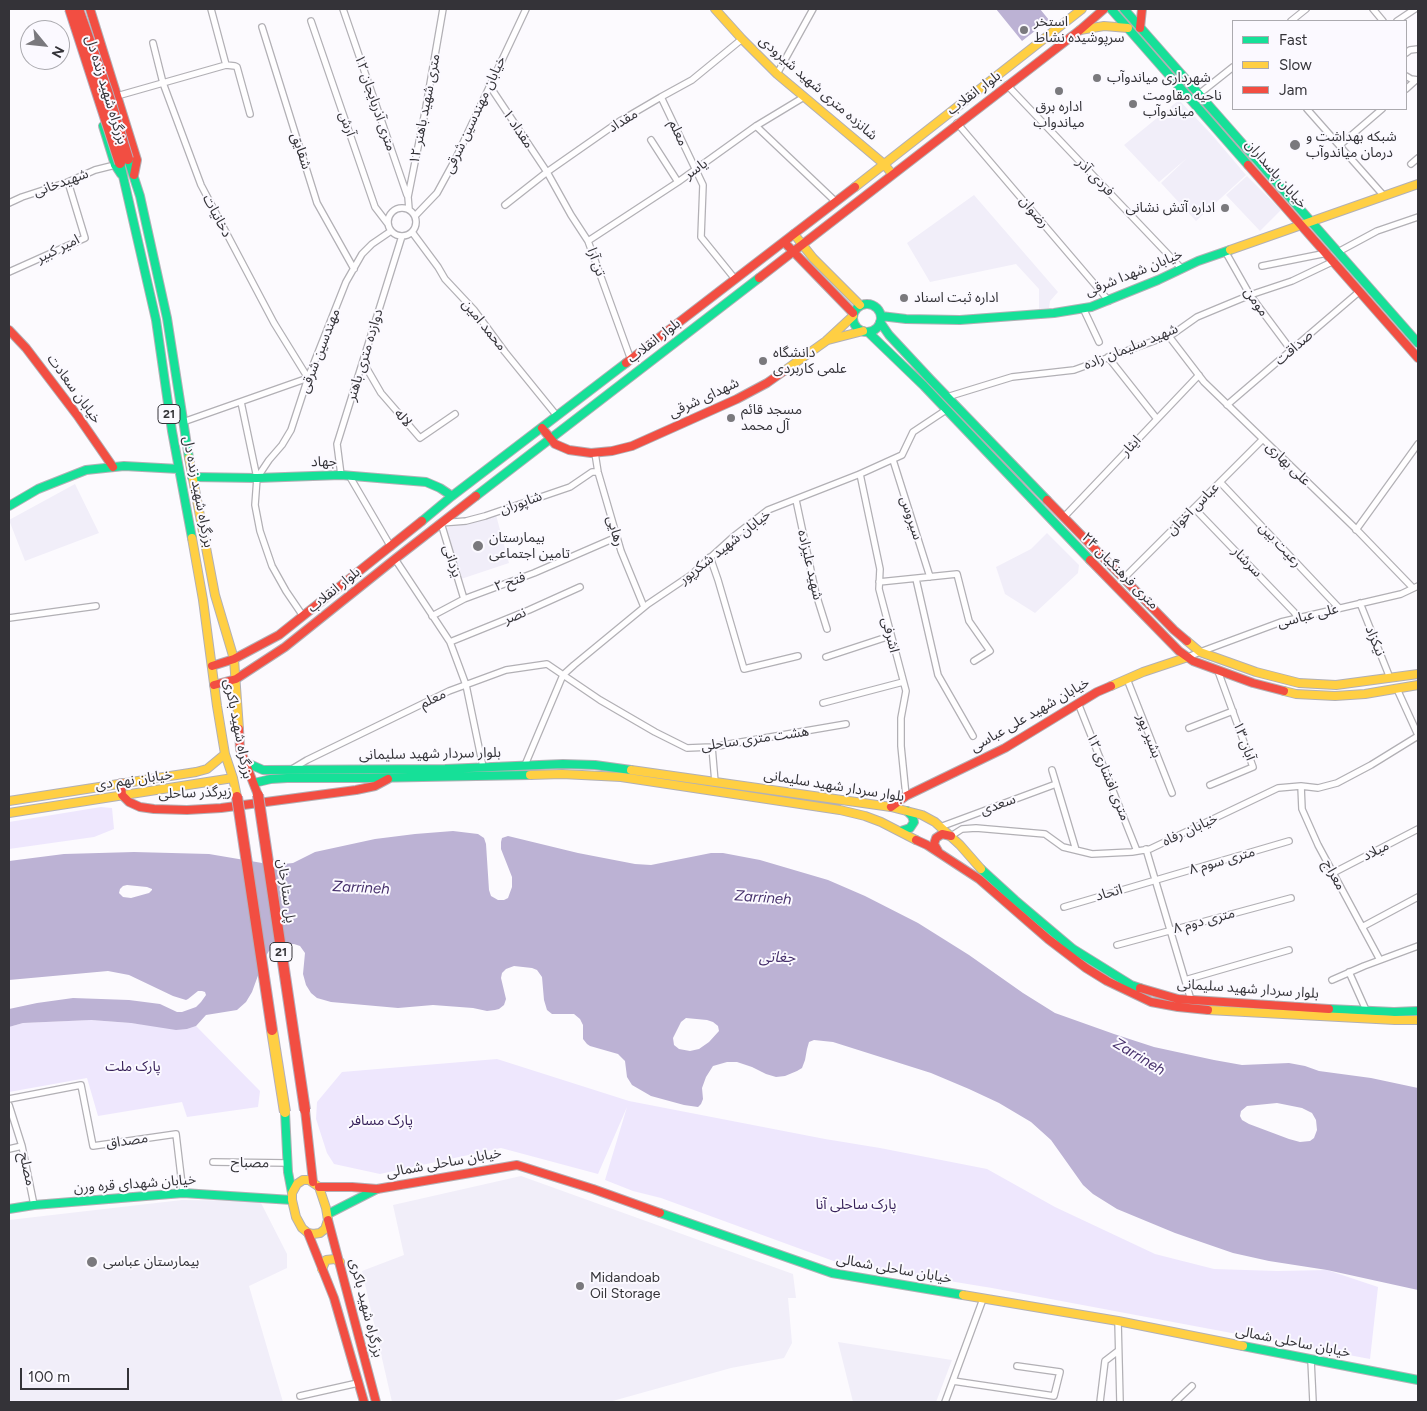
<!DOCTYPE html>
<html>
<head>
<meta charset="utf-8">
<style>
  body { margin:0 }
  #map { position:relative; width:1427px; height:1411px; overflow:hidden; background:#fcfafe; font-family:Figtree,sans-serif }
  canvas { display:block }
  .frame { position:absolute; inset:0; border:10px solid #343338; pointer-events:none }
  .legend { position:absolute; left:1232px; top:20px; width:175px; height:90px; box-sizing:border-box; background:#fbf9ff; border:1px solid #abaaaf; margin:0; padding:6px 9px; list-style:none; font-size:15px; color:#343338 }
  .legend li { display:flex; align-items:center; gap:10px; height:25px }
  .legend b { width:25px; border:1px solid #abaaaf }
  .north { position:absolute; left:20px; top:20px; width:50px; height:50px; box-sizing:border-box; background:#fbf9ff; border:1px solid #abaaaf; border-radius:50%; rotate:118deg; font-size:14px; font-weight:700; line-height:20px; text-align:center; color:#343338 }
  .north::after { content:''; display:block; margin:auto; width:18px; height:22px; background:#7a797d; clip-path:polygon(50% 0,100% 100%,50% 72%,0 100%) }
  .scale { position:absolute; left:20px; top:1368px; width:109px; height:22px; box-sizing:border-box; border:2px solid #343338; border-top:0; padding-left:6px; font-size:15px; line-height:18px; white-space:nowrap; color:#343338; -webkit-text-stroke:4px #fbf9ff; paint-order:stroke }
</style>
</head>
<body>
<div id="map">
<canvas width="1427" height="1411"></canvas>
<div class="frame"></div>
<ul class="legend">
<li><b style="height:6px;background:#16e098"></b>Fast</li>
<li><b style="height:6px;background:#ffcf43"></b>Slow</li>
<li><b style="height:6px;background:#f24e42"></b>Jam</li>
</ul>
<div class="north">N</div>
<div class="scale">100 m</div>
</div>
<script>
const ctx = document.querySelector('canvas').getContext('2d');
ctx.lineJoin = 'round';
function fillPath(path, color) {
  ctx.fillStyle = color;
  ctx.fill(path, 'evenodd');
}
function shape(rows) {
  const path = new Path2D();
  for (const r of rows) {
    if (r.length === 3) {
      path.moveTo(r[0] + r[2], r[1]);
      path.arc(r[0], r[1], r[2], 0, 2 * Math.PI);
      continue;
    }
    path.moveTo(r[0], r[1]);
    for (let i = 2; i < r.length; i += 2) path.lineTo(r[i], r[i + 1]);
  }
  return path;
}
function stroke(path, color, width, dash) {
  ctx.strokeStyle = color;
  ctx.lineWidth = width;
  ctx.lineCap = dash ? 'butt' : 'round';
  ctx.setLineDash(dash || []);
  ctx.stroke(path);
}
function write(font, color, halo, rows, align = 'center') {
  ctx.font = font + ' Figtree,"Noto Sans Arabic",sans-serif';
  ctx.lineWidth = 4;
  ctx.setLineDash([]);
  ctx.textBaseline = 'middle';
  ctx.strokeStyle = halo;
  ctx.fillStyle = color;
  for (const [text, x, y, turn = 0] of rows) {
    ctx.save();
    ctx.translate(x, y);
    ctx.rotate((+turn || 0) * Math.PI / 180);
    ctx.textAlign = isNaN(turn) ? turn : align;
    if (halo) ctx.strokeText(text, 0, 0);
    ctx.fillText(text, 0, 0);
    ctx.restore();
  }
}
const built = shape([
  [1179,100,1212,135,1246,175,1196,221,1161,183,1187,158,1159,182,1124,145],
  [1247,176,1281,210,1260,231,1226,195],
  [974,195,1058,292,1050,301,1049,308,1039,309,1039,289,1016,264,930,282,907,243],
  [75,484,99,533,25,561,9,520],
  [496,515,509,563,461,579,445,528],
  [1047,533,1079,565,1078,573,1035,613,1005,594,996,567,1031,549],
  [521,1176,793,1274,796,1298,788,1298,792,1343,784,1358,731,1368,609,1402,392,1402,362,1271,404,1255,393,1205],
  [182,1200,260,1201,287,1254,287,1268,249,1286,283,1402,9,1402,9,1220],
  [838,1342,952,1360,936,1402,853,1402]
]);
const green = shape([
  [101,807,112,808,114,829,94,837,9,849,9,822],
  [90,1020,131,1023,187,1029,196,1026,260,1091,258,1107,187,1117,182,1102,98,1116,87,1078,9,1092,9,1027,23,1023],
  [497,1059,629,1101,825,1139,880,1148,987,1169,1055,1207,1155,1254,1214,1269,1277,1271,1327,1270,1378,1287,1370,1359,992,1288,839,1263,661,1198,633,1191,605,1180,627,1107,598,1174,501,1148,380,1174,334,1164,327,1153,316,1119,317,1102,342,1072]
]);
const water = shape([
  [996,9,1040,9,1049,20,1022,41],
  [453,831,478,834,484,838,486,844,489,890,491,896,498,900,504,900,508,898,512,887,512,877,501,849,501,842,502,838,508,836,578,853,635,864,651,865,711,853,723,853,760,860,828,880,865,896,918,923,969,955,1023,993,1055,1013,1114,1034,1154,1047,1214,1060,1242,1065,1289,1063,1305,1066,1319,1071,1371,1078,1418,1088,1418,1290,1327,1270,1269,1261,1233,1253,1175,1233,1117,1209,1093,1194,1083,1185,1051,1140,1031,1122,999,1103,969,1089,931,1073,833,1042,814,1040,809,1042,807,1049,805,1060,802,1068,797,1071,785,1076,776,1077,766,1074,752,1067,737,1062,727,1062,713,1066,706,1077,702,1088,703,1099,701,1104,698,1107,684,1105,651,1096,632,1085,627,1077,625,1061,618,1054,590,1046,587,1044,583,1039,583,1025,580,1019,574,1014,552,1014,547,1010,544,1000,542,977,537,970,532,968,514,966,506,969,502,973,501,978,506,999,504,1005,499,1009,495,1010,487,1011,473,1008,433,1005,398,1008,331,1002,317,998,311,993,306,985,303,974,305,953,300,946,294,944,277,946,269,951,264,959,252,992,246,1002,237,1010,206,1015,196,1026,187,1029,176,1030,131,1023,91,1020,23,1023,9,1027,9,1009,37,1003,73,998,129,1000,160,1004,177,1012,182,1012,196,1007,201,1002,206,995,205,992,202,991,198,991,188,999,186,1000,173,996,129,975,108,971,9,980,9,861,64,854,134,852,209,854,274,865,293,863,315,852,375,839,415,834],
  [127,885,147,887,152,889,152,890,149,893,131,898,123,897,119,893,120,889,123,886],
  [686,1018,707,1020,713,1022,718,1026,719,1031,709,1042,699,1049,690,1051,679,1049,674,1045,673,1038,681,1022],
  [1277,1103,1302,1108,1312,1113,1316,1120,1317,1130,1314,1138,1310,1141,1300,1142,1289,1139,1249,1124,1242,1120,1240,1116,1241,1111,1247,1106]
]);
const street = shape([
  [343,9,407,195],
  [1373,9,1383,21],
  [311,21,375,207,388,224],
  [1291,21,1306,9],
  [1397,21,1415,9],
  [262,27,317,203,354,269],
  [153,43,163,83,201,185,274,323,308,378,183,422],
  [1406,53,1410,50,1418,49],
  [226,65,235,66,237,67,250,114],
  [777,74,813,9],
  [1406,76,1411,79,1418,80],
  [489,85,547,172,571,215,588,241,631,360],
  [1007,85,1182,269],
  [1406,89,1416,80],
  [1199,94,1233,67],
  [117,96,226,65,211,9],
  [661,97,703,185,701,237,735,279],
  [1307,109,1384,196],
  [957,123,1109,301],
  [756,126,835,201],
  [651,140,678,182],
  [1340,145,1382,109],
  [1411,164,1418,158],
  [9,203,22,197,68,182,95,170,115,165],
  [505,205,547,172,620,121,661,97,692,80,742,39],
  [402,222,14],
  [409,209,408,197,426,107,443,9],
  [415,216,437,193,455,160,526,9],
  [412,232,438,267,445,279,474,310,505,352,557,416],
  [588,241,678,182,756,126,804,97],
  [1225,251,1250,295,1291,350],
  [1338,252,1377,231,1418,217],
  [1262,266,1327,253],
  [9,272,85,238,68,182],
  [1083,308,1099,342],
  [1168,335,1204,382,1355,528,1413,588],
  [1108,357,1157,419],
  [363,362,381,393,420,438,455,414],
  [947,397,1012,377,1074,370,1173,334,1197,317,1209,312,1250,295,1292,281,1334,261],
  [241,402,257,478,255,505,260,531,272,566,286,591,303,616],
  [1227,405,1360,291],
  [595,453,598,472,621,551,644,607],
  [893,460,930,577],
  [860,474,880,569,879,589,906,691,901,718,901,746,906,796],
  [341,475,337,444,402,236],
  [350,477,391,547],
  [257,478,269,460,282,445,291,430,308,378,346,282,362,254,372,244,391,231],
  [1220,482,1339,608],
  [796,500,816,594,827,629],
  [1194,508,1294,612,1298,618],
  [1064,517,1199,375],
  [1356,530,1418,444],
  [710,557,718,580,744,669,798,656],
  [395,559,450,642,466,685,483,767],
  [1124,578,1263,439],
  [916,579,938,675,973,736],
  [879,582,957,574,969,621,990,651,974,661],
  [464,599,441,523,466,521,485,516,570,487,592,472,598,472],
  [1360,603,1390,678],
  [432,616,464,599,534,573,617,537],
  [9,618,96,606],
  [450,642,529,610,580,587],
  [826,657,890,636],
  [1188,657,1200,652,1281,622,1401,594,1418,586],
  [1127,679,1172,793],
  [1397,689,1418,735],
  [823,703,903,682],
  [1078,703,1137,851],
  [1189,728,1233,711],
  [712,747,715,782],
  [525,765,563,675,574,665,648,604,691,575,733,537,768,510,860,474,902,455,913,432,946,410],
  [292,769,307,760,449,691,506,670,547,664,600,700,655,732,687,748,712,747,846,724],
  [1052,770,1076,850],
  [1210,785,1253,767,1218,671],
  [1301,786,1302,809,1318,845,1380,960],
  [940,827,1056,784],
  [951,836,962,829,976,828,1045,834,1063,847,1092,854,1132,852,1150,849,1278,788,1301,786,1318,788,1337,783,1371,765,1418,736],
  [1146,849,1191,1000],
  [1333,873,1418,829],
  [1064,907,1289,841],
  [1362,927,1418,897],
  [1117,945,1291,898],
  [1349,972,1366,1010],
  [1185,980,1289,950],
  [1332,980,1364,966,1418,946],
  [9,1099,81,1085,93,1146,176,1134,183,1193],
  [9,1105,22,1146,34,1205],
  [9,1149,22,1146],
  [213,1162,288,1163],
  [1118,1321,1120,1402],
  [1311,1360,1313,1402],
  [953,1381,1054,1396,1060,1372,1017,1366],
  [300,1396,358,1383],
  [945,1402,983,1299],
  [1100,1402,1105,1361,1118,1351],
  [1175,1402,1192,1386]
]);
const fast = shape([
  [1111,9,1248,165],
  [1124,9,1418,343],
  [103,126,115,165,121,174],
  [128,159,140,196,167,318,189,458],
  [120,163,156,320,172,431,192,538],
  [867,318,14],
  [881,316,906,319,960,320,1054,313,1091,307,1158,280,1198,261,1230,250],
  [880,322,889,335,930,379,1047,500],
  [868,332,924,386,1090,560],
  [192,477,257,478,341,475,426,482,440,488,452,496],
  [476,496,759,278],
  [9,506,38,489,86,470,124,466,179,469],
  [422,521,452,496,626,363],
  [245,762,263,770,445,769,563,764,595,765,631,770],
  [254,783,271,779,287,778,369,778,530,775],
  [901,831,910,828,914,822,912,816,907,811],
  [981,869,1015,900,1073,949,1131,985,1140,988],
  [1329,1009,1394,1012,1418,1011],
  [285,1112,288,1172,292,1193],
  [9,1209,34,1205,183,1193,292,1200],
  [660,1213,832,1273,963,1295],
  [328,1214,377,1189],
  [1243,1346,1418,1380]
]);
const slow = shape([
  [715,9,742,39,777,74,884,164,892,174],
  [1080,30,1104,26,1128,28],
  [855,187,1082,9],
  [794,234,813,258,860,305],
  [1230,250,1418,184],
  [828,340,863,331],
  [784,371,826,341,853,316],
  [189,458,215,595,234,659,239,729],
  [192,538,203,600,217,706,225,754,233,778,237,797],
  [1187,641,1200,652,1256,672,1299,683,1336,685,1418,674],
  [1111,686,1143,672,1188,657],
  [1284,691,1296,694,1335,696,1365,694,1418,685],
  [631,770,891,807,922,815,935,822,960,845,981,869],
  [530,775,562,774,621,777,840,810,865,816,881,822,916,840],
  [9,801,196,772,207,769,225,754],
  [9,813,233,778],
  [1208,1010,1395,1020,1418,1020],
  [303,1180,309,1180,319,1187,326,1208,328,1220,325,1229,320,1233,313,1234,308,1233,302,1228,296,1217,292,1200,292,1193,297,1184,303,1180],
  [322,1269,326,1260,335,1259,340,1262],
  [963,1295,1118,1321,1243,1346]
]);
const jam = shape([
  [90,9,137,160,134,175],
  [1140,28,1142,9],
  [1248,165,1418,358],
  [784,242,853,313],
  [759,278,1080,30,1104,9],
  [9,330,26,348,77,415,113,467],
  [626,363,855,187],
  [542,428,555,444,569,450,591,453,612,451,632,446,737,399,767,383,784,371],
  [1047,500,1174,630,1187,641],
  [1090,560,1179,651,1193,661,1253,683,1284,691],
  [212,666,234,659,279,635,422,521],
  [214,685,236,679,285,647,395,559,476,496],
  [239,729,240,749,258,795],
  [121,783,122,795,129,802,140,807,154,809,187,810,221,808,356,790,375,786,388,779],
  [891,807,906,796,1005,748,1097,692,1111,686],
  [916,840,927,845,979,879,1048,939,1086,968,1107,981,1151,1002,1178,1007,1208,1010],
  [938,851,934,844,936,838,942,834,951,836],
  [1140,988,1178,999,1329,1009],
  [305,1110,313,1182],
  [319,1187,352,1187,377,1189,517,1165,593,1189,660,1213],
  [328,1220,376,1402],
  [308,1233,334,1298,364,1402]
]);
const slowBridge = shape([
  [272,1030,285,1112]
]);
const jamBridge = shape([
  [70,9,120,163],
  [78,9,107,91,128,159],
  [258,795,305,1110],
  [237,797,272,1030]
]);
const markers = [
  [1024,30,5,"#7a797d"],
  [1097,78,5,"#7a797d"],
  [1059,91,5,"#7a797d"],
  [1133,104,5,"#7a797d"],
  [1295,145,6,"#7a797d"],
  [1225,208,5,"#7a797d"],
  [904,298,5,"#7a797d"],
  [763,361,5,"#7a797d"],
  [731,418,5,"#7a797d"],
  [478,546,6,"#7a797d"],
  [92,1262,6,"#7a797d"],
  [580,1286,5,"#7a797d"]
];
const shields = [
  [169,414,22],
  [281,952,22]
];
const shieldNames = [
  ["21",169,414],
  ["21",281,952]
];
const poiNames = [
  ["استخر",1034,22],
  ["سرپوشیده نشاط",1034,38],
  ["شهرداری میاندوآب",1107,78],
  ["ناحیه مقاومت",1143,96],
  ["میاندوآب",1143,112],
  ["اداره برق",1059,107,"center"],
  ["میاندواب",1059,123,"center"],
  ["شبکه بهداشت و",1306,137],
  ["درمان میاندوآب",1306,153],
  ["اداره آتش نشانی",1215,208,"right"],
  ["اداره ثبت اسناد",914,298],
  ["دانشگاه",773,353],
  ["علمی کاربردی",773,369],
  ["مسجد قائم",741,410],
  ["آل محمد",741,426],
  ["بیمارستان",489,538],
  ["تامین اجتماعی",489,554],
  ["بیمارستان عباسی",103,1262],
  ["Midandoab",590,1278],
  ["Oil Storage",590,1294]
];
const streetNames = [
  ["شانزده متری شهید شیرودی",818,88,41],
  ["بزرگراه شهید زنده دل",106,90,73],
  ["بلوار انقلاب",974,93,-37],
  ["۱۲ متری آذربایجان",375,103,71],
  ["۱۲ متری شهید باهنر",425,109,-79],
  ["خیابان مهندسین شرقی",475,115,-65],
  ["مقداد",623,121,-32],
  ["آرش",347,124,71],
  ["مقداد ۱",518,129,56],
  ["معلم",678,133,65],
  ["شقایق",301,151,72],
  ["یاسر",696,169,-35],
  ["خیابان پاسداران",1276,174,49],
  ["فردی آذر",1095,177,46],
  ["شهیدخانی",61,183,-20],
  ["رضوان",1034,212,50],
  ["دخانیات",217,216,62],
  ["امیر کبیر",58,249,-27],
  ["تن آرا",596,262,70],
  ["خیابان شهدا شرقی",1134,273,-22],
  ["مومن",1256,302,55],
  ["محمد امین",484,325,51],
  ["بلوار انقلاب",654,341,-38],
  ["شهید سلیمان زاده",1131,347,-22],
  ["صداقت",1294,348,-41],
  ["مهندسین شرقی",320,351,-69],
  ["دوازده متری باهنر",365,355,-73],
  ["خیابان سعادت",74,389,54],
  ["شهدای شرقی",704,398,-25],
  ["لاله",403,418,49],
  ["ایثار",1131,446,-46],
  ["جهاد",324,462,-1],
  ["علی بهاری",1288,464,44],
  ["بزرگراه شهید زنده دل",198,492,79],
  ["شاپوران",521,503,-19],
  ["عباس اخوان",1193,509,-45],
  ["سیروس",911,518,72],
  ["رهایی",615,531,74],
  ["رعیت بین",1280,545,47],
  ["خیابان شهید شکرپور",725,547,-38],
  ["یزدانی",452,561,72],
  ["سرشار",1247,562,46],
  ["شهید علیزاده",810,565,77],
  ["۲۴ متری فرهنگیان",1120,571,45],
  ["فتح ۲",510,582,-20],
  ["بلوار انقلاب",334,590,-39],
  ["نصر",515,616,-22],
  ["علی عباسی",1308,616,-14],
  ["اشرفی",890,635,76],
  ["نیکزاد",1375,641,68],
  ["معلم",433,699,-26],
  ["خیابان شهید علی عباسی",1030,715,-30],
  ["بزرگراه شهید باکری",238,729,79],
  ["بشیر پور",1149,736,69],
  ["هشت متری ساحلی",755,739,-8],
  ["۱۳ آبان",1244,741,70],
  ["بلوار سردار شهید سلیمانی",430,754,-1],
  ["۱۲ متری افشاری",1108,777,68],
  ["خیابان نهم دی",134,780,-8],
  ["بلوار سردار شهید سلیمانی",834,786,9],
  ["زیرگذر ساحلی",195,793,-2],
  ["سعدی",998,805,-20],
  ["خیابان رفاه",1190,830,-25],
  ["میلاد",1376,851,-27],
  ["۸ متری سوم",1222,861,-16],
  ["معراج",1334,875,62],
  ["پل ستارخان",286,891,82],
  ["اتحاد",1109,893,-16],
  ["۸ متری دوم",1204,921,-15],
  ["بلوار سردار شهید سلیمانی",1248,989,4],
  ["مصداق",127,1141,-8],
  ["مصباح",250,1163,1],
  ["خیابان ساحلی شمالی",444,1163,-10],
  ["مصلح",27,1169,78],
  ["خیابان شهدای قره ورن",135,1184,-4],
  ["خیابان ساحلی شمالی",894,1269,10],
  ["بزرگراه شهید باکری",366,1308,76],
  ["خیابان ساحلی شمالی",1293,1342,11]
];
const parkNames = [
  ["پارک ملت",133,1067],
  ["پارک مسافر",381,1121],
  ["پارک ساحلی آنا",856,1205]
];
const waterNames = [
  ["Zarrineh",361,888,3],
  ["Zarrineh",763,898,4],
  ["جغاتی",777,958],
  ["Zarrineh",1139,1057,31]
];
fillPath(built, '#f1eef9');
fillPath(green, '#eee7fd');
fillPath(water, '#bcb2d4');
stroke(street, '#b2b0b5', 8);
stroke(fast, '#b2b0b5', 10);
stroke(slow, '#b2b0b5', 10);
stroke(jam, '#b2b0b5', 10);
stroke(street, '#fffeff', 5.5);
stroke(fast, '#16e098', 8);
stroke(slow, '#ffcf43', 8);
stroke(jam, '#f24e42', 8);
stroke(slowBridge, '#b3aebc', 12, []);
stroke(jamBridge, '#b3aebc', 12, []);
stroke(slowBridge, '#ffcf43', 10);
stroke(jamBridge, '#f24e42', 10);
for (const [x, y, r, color] of markers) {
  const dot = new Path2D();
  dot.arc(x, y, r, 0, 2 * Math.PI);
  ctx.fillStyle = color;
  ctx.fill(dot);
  stroke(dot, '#fbf9ff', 2);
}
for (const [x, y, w] of shields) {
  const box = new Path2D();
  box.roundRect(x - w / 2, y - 9.5, w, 19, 4);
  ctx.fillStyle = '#fbf9ff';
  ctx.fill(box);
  stroke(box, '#343338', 1);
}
write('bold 12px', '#343338', null, shieldNames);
write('14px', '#343338', '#fbf9ff', poiNames, 'left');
write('14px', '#343338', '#fbf9ff', streetNames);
write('14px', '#37215a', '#fbf9ff', parkNames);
write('italic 15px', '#47316c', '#fbf9ff', waterNames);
</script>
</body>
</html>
